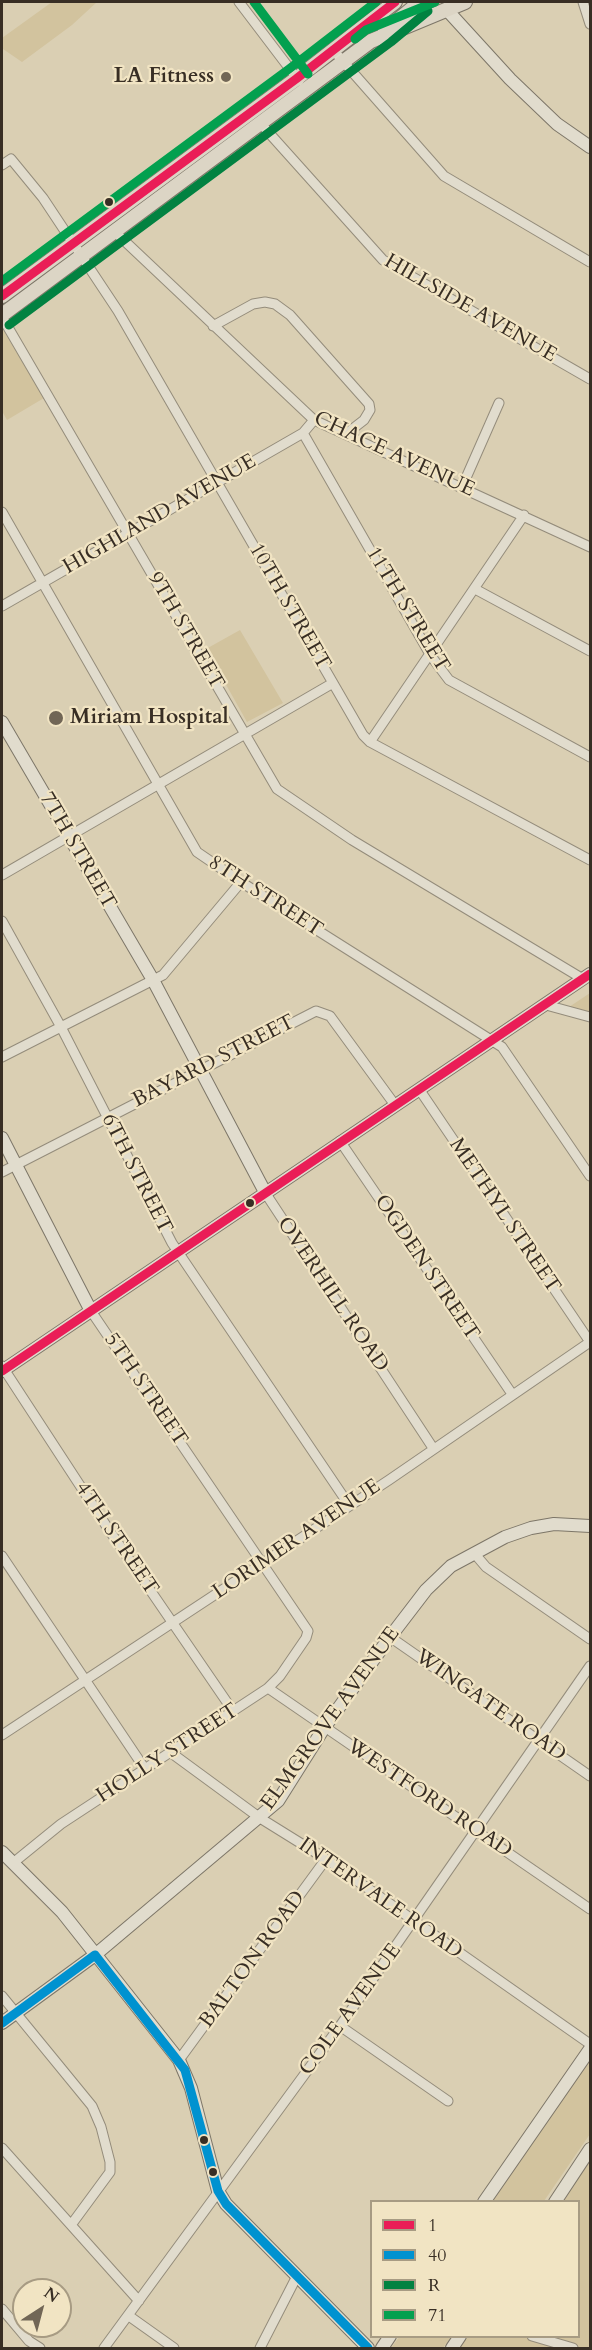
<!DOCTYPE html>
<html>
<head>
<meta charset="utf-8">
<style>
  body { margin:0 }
  #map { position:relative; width:592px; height:2350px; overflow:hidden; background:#dacfb3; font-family:Cardo,serif }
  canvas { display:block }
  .frame { position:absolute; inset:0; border:3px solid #382e24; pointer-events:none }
  .legend { position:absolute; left:370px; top:2200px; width:210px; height:138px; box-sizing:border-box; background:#f1e4c3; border:2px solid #a79b83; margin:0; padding:8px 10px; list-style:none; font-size:18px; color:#382e24 }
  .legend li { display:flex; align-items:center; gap:12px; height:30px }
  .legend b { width:30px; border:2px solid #a79b83 }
  .north { position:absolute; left:12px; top:2278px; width:60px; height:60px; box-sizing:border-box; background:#f1e4c3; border:2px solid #a79b83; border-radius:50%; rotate:36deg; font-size:16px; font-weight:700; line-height:24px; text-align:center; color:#382e24 }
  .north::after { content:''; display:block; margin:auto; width:21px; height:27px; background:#716656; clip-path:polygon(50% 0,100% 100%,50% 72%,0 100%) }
</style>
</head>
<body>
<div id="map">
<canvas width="592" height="2350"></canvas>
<div class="frame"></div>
<ul class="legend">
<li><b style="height:8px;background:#ea1d57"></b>1</li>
<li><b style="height:8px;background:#0092d0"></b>40</li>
<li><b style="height:8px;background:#028241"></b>R</li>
<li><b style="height:8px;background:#03a04f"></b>71</li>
</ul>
<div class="north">N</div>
</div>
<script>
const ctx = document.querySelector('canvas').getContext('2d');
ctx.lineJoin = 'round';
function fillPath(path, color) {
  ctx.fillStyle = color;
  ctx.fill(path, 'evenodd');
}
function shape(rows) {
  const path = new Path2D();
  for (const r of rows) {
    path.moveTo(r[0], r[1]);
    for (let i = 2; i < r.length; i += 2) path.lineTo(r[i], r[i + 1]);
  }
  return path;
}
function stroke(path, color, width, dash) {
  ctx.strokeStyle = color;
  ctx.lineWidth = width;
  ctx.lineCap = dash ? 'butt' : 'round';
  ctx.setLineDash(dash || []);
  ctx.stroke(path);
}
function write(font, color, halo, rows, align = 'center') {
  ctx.font = font + ' Cardo,serif';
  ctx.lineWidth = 4.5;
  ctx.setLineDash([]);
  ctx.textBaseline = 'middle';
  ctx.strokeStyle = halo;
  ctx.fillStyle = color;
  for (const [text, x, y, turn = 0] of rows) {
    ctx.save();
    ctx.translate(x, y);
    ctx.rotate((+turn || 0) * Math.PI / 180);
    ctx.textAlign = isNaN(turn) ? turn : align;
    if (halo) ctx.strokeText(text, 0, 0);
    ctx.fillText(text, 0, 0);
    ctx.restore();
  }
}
const green = shape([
  [52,2,97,2,72,25,22,62,3,49,2,38],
  [3,330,44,398,7,420,2,411],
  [240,630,283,703,247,722,206,649],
  [590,993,590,1012,569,1007],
  [590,2058,590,2134,544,2201,492,2202],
  [590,2150,590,2348,453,2348,461,2337,578,2336,578,2202,556,2201],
  [400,2336,451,2336,451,2337,443,2348,391,2348]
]);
const street = shape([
  [239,2,299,81],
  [583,2,590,24],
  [333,50,444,176,590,262],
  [261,124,383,260,590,379],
  [2,165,11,159,43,198,118,311,363,735,370,742,590,860],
  [114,231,314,420,590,547],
  [2,317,277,789,352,840,583,979],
  [213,326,253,304,265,302,275,304,290,315,369,404,370,410,364,420,346,434],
  [303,433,431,656,449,680,590,757],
  [462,487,499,403],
  [2,512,197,852,241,882,502,1047,590,1176],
  [475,589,590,651],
  [2,606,303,433,314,420],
  [370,742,524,515],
  [2,875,333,683],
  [2,921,61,1027,172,1243,349,1505],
  [546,1005,590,1017],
  [2,1057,163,975,241,882],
  [419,1089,590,1342],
  [340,1141,512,1394],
  [2,1172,316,1011,330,1016,395,1105],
  [266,1194,433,1448],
  [2,1366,109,1530,233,1711],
  [474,1553,486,1567,590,1639],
  [2,1556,145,1769],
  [390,1637,590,1776],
  [268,1688,590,1909],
  [2,1735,389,1480,590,1342],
  [170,1752,260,1818,326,1859,590,2044],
  [13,1863,61,1824,268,1688,280,1676,306,1638,308,1631,91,1311],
  [2,1996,92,2106,101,2127,110,2162,110,2172,71,2225],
  [340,2026,448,2101],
  [179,2060,326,1859],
  [2,2148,139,2301],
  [2,2309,29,2341,40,2348],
  [129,2316,174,2348],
  [532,2336,573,2348],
  [104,2348,340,2026,590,1666],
  [260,2348,297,2276]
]);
const secondary = shape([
  [447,10,510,79,557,124,590,147],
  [2,722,153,980,266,1194],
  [2,1138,91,1311],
  [2,1371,590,974],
  [2,1852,62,1912,179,2060,191,2088,218,2191,226,2204,368,2348],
  [2,2023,95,1955,278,1801,324,1728,390,1637,426,1590,451,1566,505,1537,531,1528,554,1524,590,1526],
  [484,2202,590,2049],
  [555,2202,590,2149],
  [382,2348,390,2336],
  [452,2348,460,2336]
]);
const primary = shape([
  [385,31,420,2],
  [2,296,296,79,395,2],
  [2,315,371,41,465,2]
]);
const bus1 = shape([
  [2,296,296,79,395,2],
  [2,1371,590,974]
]);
const bus2 = shape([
  [95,1955,185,2070,218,2191,226,2204,368,2348],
  [2,2023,95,1955]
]);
const bus3 = shape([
  [9,325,391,42,428,11]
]);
const bus4 = shape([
  [254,2,308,74],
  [355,39,366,30,435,2],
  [2,281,289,69,376,2]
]);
const markers = [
  [226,77,6,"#716656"],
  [109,202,5,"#382e24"],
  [56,718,8,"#716656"],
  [250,1203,5,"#382e24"],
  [204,2140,5,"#382e24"],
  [213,2172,5,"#382e24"]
];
const poiNames = [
  ["LA Fitness",214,77],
  ["Miriam Hospital",70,718,"left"]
];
const streetNames = [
  ["HILLSIDE AVENUE",470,309,30],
  ["CHACE AVENUE",394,455,25],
  ["HIGHLAND AVENUE",160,515,-30],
  ["10TH STREET",289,607,60],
  ["11TH STREET",407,610,59],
  ["9TH STREET",185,631,60],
  ["7TH STREET",77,851,60],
  ["8TH STREET",265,897,33],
  ["BAYARD STREET",214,1062,-27],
  ["6TH STREET",136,1174,63],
  ["METHYL STREET",504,1216,56],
  ["OGDEN STREET",426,1268,56],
  ["OVERHILL ROAD",332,1295,56],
  ["5TH STREET",145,1390,56],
  ["4TH STREET",116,1539,56],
  ["LORIMER AVENUE",297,1540,-34],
  ["WINGATE ROAD",490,1706,35],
  ["ELMGROVE AVENUE",331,1719,-54],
  ["HOLLY STREET",168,1754,-33],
  ["WESTFORD ROAD",429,1799,34],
  ["INTERVALE ROAD",380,1899,35],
  ["BALTON ROAD",253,1960,-54],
  ["COLE AVENUE",351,2010,-54]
];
fillPath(green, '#d2c39e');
stroke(street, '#948c7b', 11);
stroke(secondary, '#7d7668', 14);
stroke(primary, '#7d7668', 16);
stroke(street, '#e1dccd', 9);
stroke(secondary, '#e1dccd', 12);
stroke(primary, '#dcd5c5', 14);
stroke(bus1, '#ea1d57', 9);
stroke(bus2, '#0092d0', 9);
stroke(bus3, '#028241', 9);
stroke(bus4, '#03a04f', 9);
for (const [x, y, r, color] of markers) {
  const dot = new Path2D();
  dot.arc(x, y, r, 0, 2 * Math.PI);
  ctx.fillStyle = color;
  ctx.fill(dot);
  stroke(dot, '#f1e4c3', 2);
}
write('bold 21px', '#382e24', '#f1e4c3', poiNames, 'right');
write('21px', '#382e24', '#f1e4c3', streetNames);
</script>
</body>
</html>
